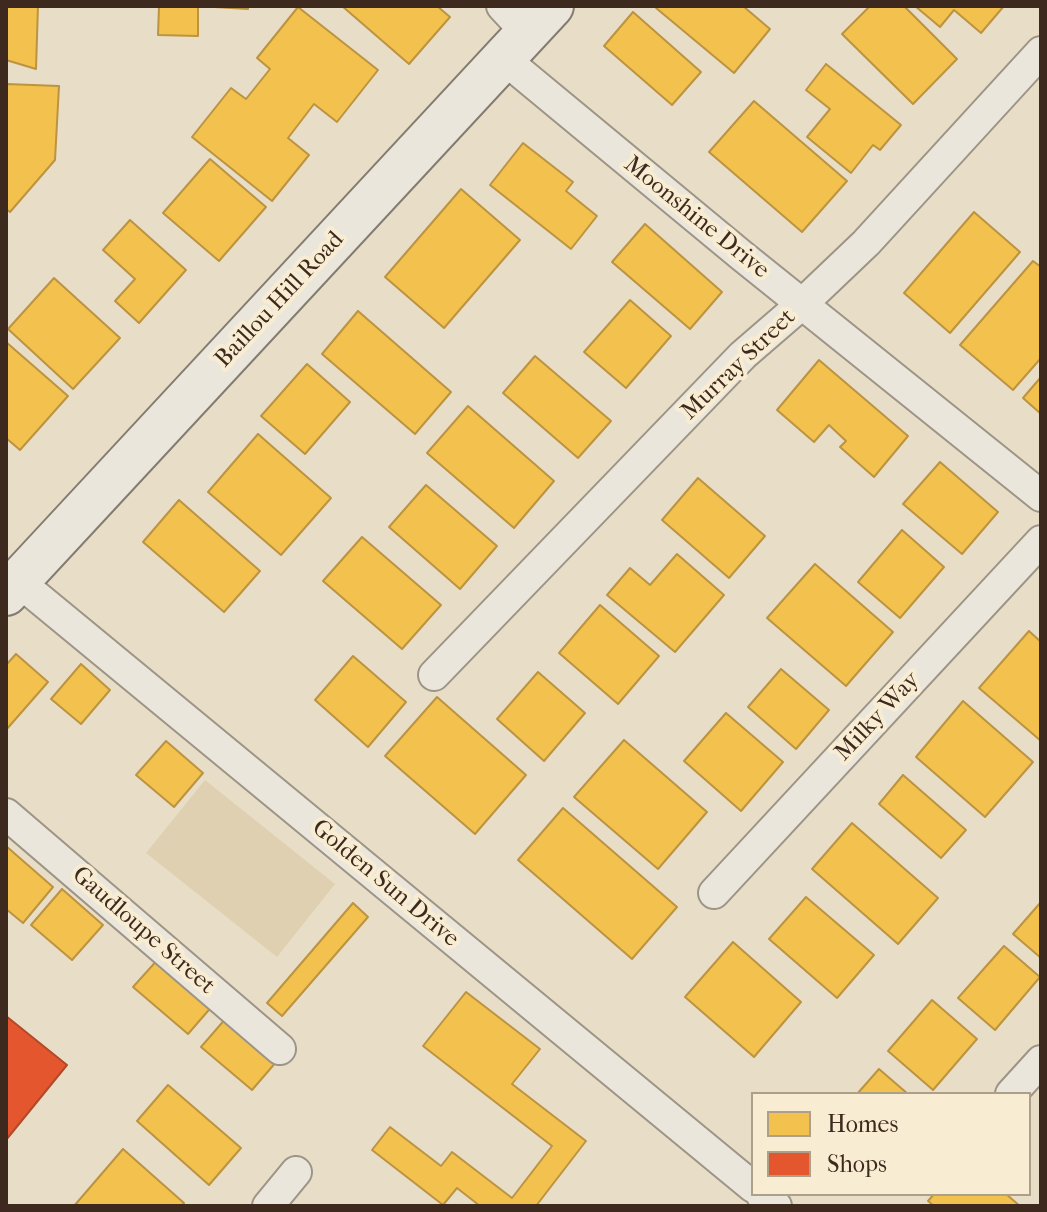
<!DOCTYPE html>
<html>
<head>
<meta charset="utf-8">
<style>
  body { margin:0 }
  #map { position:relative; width:1047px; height:1212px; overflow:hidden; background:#e8dec7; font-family:"IM FELL French Canon",serif }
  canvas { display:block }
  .frame { position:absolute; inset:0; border:8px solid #3d291e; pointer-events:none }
  .legend { position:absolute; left:751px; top:1092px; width:280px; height:104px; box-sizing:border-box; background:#f8edd2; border:2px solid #ad9f8a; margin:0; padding:10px 14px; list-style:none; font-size:24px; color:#3d291e }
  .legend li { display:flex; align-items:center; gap:16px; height:40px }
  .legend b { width:40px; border:2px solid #ad9f8a }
</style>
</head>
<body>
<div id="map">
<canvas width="1047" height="1212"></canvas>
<div class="frame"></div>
<ul class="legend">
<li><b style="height:22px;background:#f2c14e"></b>Homes</li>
<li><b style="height:22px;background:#e4572e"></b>Shops</li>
</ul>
</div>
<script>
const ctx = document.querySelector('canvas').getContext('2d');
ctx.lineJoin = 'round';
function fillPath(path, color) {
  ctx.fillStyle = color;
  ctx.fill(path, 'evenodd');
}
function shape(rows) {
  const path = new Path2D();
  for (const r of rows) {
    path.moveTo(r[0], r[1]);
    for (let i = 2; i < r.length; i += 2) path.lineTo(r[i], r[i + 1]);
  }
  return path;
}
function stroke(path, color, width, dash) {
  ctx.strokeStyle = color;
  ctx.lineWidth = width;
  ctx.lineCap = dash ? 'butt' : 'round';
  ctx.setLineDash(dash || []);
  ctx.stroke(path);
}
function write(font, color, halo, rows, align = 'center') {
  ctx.font = font + ' "IM FELL French Canon",serif';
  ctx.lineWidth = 8;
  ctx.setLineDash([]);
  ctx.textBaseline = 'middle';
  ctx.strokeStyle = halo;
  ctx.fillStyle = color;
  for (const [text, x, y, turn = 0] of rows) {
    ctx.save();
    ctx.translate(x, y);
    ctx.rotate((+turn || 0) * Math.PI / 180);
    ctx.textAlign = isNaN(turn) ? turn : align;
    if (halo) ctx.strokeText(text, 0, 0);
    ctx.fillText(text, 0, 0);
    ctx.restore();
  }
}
const green = shape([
  [205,780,335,884,277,957,146,853]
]);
const homes = shape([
  [6,6,38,6,36,69,6,60,6,6],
  [159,6,248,6,248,9,198,6,198,36,158,35,159,6],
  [342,6,437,6,450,17,409,64,342,6],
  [658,6,743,6,770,29,734,73,656,8,658,6],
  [870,6,904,6,957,59,913,104,842,34,870,6],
  [915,6,1004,6,981,33,954,10,940,27,915,6],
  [298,7,378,70,337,122,314,104,288,138,309,155,272,201,192,137,231,88,246,99,270,69,257,58,298,7],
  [633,12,701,72,672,105,604,46,633,12],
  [826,64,901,125,880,150,873,145,851,173,807,137,830,109,806,90,826,64],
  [6,84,59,86,55,160,10,212,6,209,6,84],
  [754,101,847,181,802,232,709,152,754,101],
  [523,143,573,182,566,191,597,216,571,249,490,185,523,143],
  [210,159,266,207,219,261,163,213,210,159],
  [461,189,520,240,444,328,385,277,461,189],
  [974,212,1020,252,950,333,904,293,974,212],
  [130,220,186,270,139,323,115,301,135,279,103,250,130,220],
  [645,224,722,292,690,329,612,262,645,224],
  [1033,261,1041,267,1041,358,1013,390,960,345,1033,261],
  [54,278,120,338,73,389,8,329,54,278],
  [630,300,671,336,626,388,584,352,630,300],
  [358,311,451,392,415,434,322,354,358,311],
  [6,342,68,396,20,450,6,438,6,342],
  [535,356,611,421,578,458,503,393,535,356],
  [819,360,908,436,874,477,840,447,846,441,829,425,814,442,777,410,819,360],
  [307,364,350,402,305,454,261,416,307,364],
  [1041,377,1041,414,1023,398,1041,377],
  [468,406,554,481,514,528,427,453,468,406],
  [258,434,331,498,281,555,208,492,258,434],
  [940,462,998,512,962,554,903,504,940,462],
  [698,478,765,536,729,578,662,520,698,478],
  [426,485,497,546,460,589,389,527,426,485],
  [179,500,260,571,224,612,143,542,179,500],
  [902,530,944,567,900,618,858,582,902,530],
  [362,537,441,605,402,649,323,581,362,537],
  [677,554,724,595,675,652,607,595,630,568,650,585,677,554],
  [815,564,893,632,846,686,767,618,815,564],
  [600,605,659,656,618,704,559,653,600,605],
  [1029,631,1041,642,1041,741,979,688,1029,631],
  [16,654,48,682,6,730,6,665,16,654],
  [353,656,406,702,368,747,315,700,353,656],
  [81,664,110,690,81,724,51,699,81,664],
  [781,669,829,710,796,749,748,707,781,669],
  [538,672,585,713,544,761,497,719,538,672],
  [437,697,526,775,475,834,385,756,437,697],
  [963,701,1033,762,985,817,916,757,963,701],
  [726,713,783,762,741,811,684,761,726,713],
  [624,740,707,812,658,869,574,797,624,740],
  [166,741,203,773,174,807,136,775,166,741],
  [903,775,966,830,941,858,879,804,903,775],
  [563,808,677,907,632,959,518,860,563,808],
  [852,823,938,898,898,944,812,869,852,823],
  [6,846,53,887,23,923,6,909,6,846],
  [62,889,103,925,72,960,31,925,62,889],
  [806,897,874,955,837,998,769,939,806,897],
  [1041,902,1041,958,1013,934,1041,902],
  [353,903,368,917,282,1016,267,1003,353,903],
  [733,942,801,1002,754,1057,685,997,733,942],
  [1004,946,1040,977,995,1030,958,998,1004,946],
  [160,957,214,1004,188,1034,133,987,160,957],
  [466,992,540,1049,512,1084,586,1141,536,1206,480,1206,457,1188,443,1205,372,1150,390,1127,441,1166,452,1152,512,1198,552,1146,423,1046,466,992],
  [932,1000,977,1039,933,1090,888,1051,932,1000],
  [227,1017,277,1061,252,1090,201,1047,227,1017],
  [879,1069,908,1094,857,1094,879,1069],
  [168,1085,241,1148,209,1185,137,1121,168,1085],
  [123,1149,184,1203,181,1206,74,1206,123,1149],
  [934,1194,1006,1194,1020,1206,934,1206,928,1201,934,1194]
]);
const shops = shape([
  [6,1016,67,1065,6,1140,6,1016]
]);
const minor = shape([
  [502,6,527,33],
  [503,58,741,255,1041,496],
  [18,581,753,1187],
  [434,675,743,355,802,304,866,243,1041,52],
  [6,814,280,1049],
  [714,893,1041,541],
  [1011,1094,1041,1061],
  [761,1194,776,1206],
  [268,1206,296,1172]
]);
const secondary = shape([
  [6,594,552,6]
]);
const streetNames = [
  ["Moonshine Drive",696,218,39],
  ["Baillou Hill Road",280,300,-47],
  ["Murray Street",739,365,-44],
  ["Milky Way",878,717,-47],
  ["Golden Sun Drive",385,884,40],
  ["Gaudloupe Street",143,931,41]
];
fillPath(green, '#ded0b1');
fillPath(homes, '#f2c14e');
stroke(homes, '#bc9340', 2);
fillPath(shops, '#e4572e');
stroke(shops, '#b24929', 2);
stroke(minor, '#9d9486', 34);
stroke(secondary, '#847c70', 46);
stroke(minor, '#ebe6db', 30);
stroke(secondary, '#ebe6db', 42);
write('24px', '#3d291e', '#f8edd2', streetNames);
</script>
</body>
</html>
